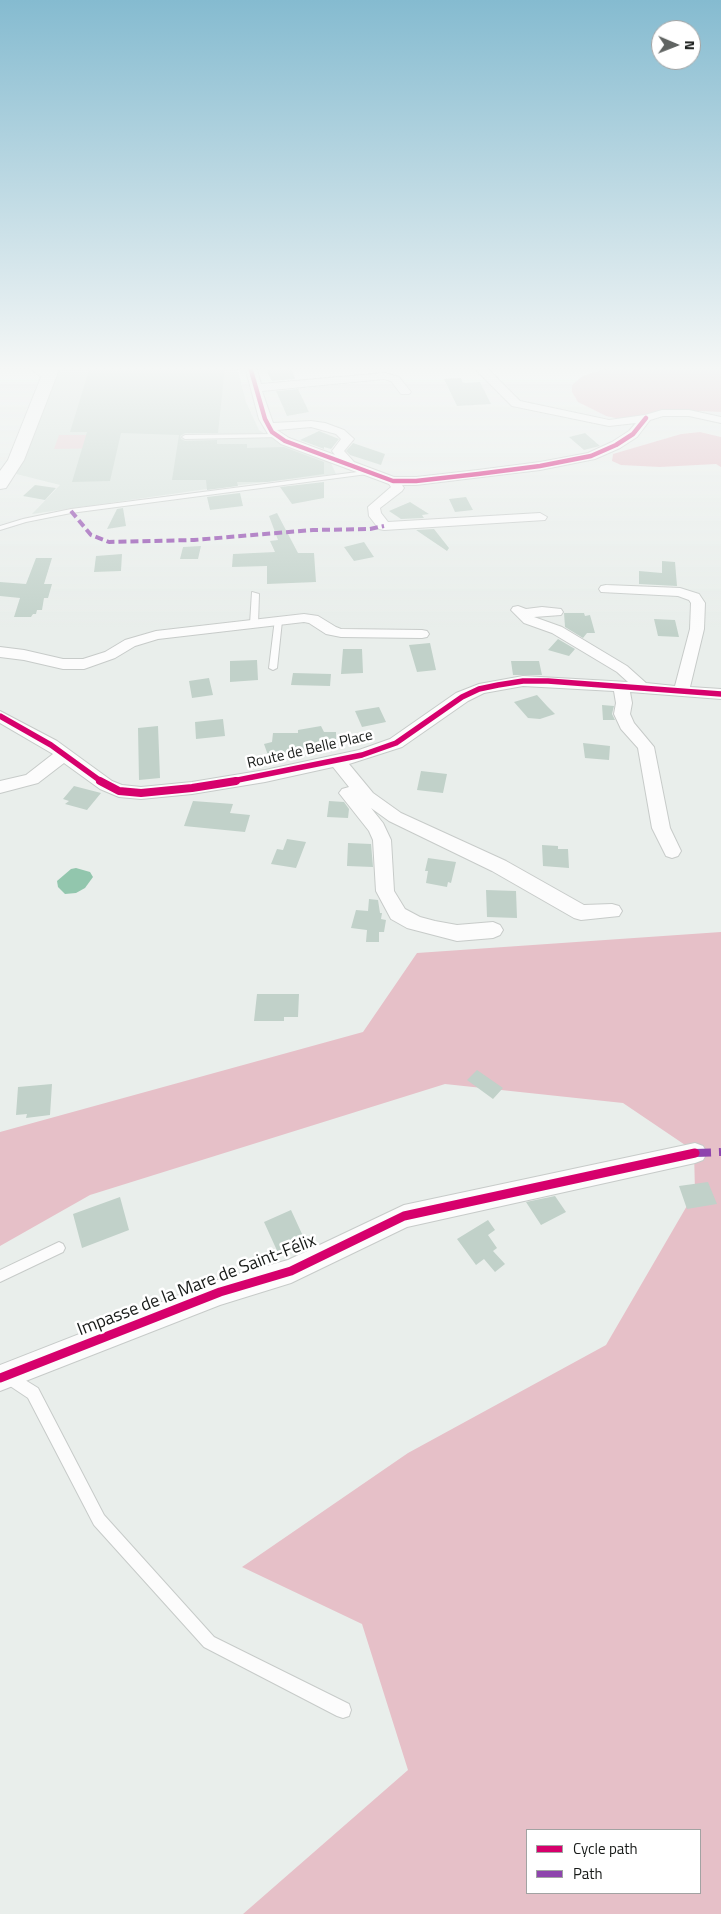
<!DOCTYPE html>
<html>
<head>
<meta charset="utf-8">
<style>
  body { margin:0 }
  #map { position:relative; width:721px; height:1914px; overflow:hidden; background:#e9eeeb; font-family:"Titillium Web",sans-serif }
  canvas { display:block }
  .legend { position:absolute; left:526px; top:1829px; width:175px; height:65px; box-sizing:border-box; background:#fff; border:1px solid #a2a3a3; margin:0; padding:6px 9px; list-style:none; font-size:15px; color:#171a18 }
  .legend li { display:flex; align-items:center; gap:10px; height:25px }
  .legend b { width:25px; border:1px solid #a2a3a3 }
  .north { position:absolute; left:651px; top:20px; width:50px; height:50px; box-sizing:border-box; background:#fff; border:1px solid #a2a3a3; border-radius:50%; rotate:91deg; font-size:14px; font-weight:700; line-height:20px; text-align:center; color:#171a18 }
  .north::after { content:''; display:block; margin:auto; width:18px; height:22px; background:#606462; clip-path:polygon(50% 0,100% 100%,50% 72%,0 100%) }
</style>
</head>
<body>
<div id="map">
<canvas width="721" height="1914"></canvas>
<ul class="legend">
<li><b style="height:6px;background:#d6006c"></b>Cycle path</li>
<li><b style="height:6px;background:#8e44ad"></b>Path</li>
</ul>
<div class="north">N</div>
</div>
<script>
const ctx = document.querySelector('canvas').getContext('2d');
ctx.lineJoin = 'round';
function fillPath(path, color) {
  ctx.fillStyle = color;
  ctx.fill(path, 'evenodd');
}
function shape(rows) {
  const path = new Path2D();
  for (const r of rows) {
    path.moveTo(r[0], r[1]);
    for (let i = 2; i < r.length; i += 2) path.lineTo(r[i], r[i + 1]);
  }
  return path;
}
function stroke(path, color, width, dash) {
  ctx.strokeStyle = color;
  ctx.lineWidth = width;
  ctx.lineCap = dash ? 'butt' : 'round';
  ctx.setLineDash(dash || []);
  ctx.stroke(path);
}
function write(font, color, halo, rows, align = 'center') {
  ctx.font = font + ' "Titillium Web",sans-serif';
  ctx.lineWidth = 5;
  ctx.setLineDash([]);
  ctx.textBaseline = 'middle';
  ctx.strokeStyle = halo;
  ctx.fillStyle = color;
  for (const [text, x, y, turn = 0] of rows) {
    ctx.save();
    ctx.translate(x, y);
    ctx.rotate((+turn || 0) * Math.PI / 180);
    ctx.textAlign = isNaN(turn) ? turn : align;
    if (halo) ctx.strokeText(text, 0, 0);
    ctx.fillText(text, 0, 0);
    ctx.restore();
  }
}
const built = shape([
  [60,367,237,367,246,402,259,430,277,441,330,461,336,474,214,488,32,514,60,485,16,474]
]);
const green = shape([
  [59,435,119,435,115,448,54,449]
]);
const forest = shape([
  [622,367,721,369,721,412,676,410,620,419,606,416,578,402,572,392,572,385,583,376,601,370],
  [700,432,721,437,721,467,716,464,660,467,621,465,612,461,613,454,681,434],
  [721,932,721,1914,243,1914,408,1770,362,1624,242,1567,408,1453,606,1345,695,1192,694,1151,623,1103,445,1084,90,1195,0,1246,0,1132,363,1032,417,953],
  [527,1830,700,1830,700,1893,527,1893]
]);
const water = shape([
  [76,868,90,872,93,877,85,888,76,893,65,894,58,887,57,881,71,869]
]);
const building = shape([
  [90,367,110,367,109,371,140,371,141,367,225,367,218,433,185,433,180,436,181,439,185,441,217,440,217,444,247,444,247,448,284,447,324,462,324,474,267,482,237,482,238,486,207,490,206,480,172,480,179,435,121,433,110,481,72,482,87,432,70,432],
  [265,367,291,367,295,379,272,381],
  [461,378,463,383,480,382,491,404,457,406,444,379],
  [298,389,309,412,287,416,276,391],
  [319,431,339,439,331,449,324,447,324,449,300,440],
  [585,433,600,446,584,450,569,437],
  [353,443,385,454,381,465,350,455,346,451],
  [324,482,324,498,292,504,280,487],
  [35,485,56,488,45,500,23,496],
  [240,493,243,506,210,510,207,497],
  [466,497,473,510,455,512,449,499],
  [410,502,429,514,422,515,424,518,401,519,389,511],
  [123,508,126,526,107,529,117,509],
  [277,513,298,553,314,553,316,582,267,584,267,566,232,567,233,554,275,552,270,541,278,540,269,516],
  [434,529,449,548,447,551,416,530],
  [364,542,374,557,354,561,344,547],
  [201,546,198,559,180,559,183,547],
  [122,554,121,571,94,572,96,556],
  [36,558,52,558,44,584,52,584,48,598,44,598,42,610,37,610,36,614,33,614,31,617,14,617,20,598,0,596,0,582,26,584],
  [662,561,675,562,677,586,639,584,639,571,662,573],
  [564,613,584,613,585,616,590,615,595,633,587,633,583,638,565,627],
  [654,619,675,620,679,637,658,636],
  [558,639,575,649,569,656,548,650],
  [430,643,436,670,417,672,409,645],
  [343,649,362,649,363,673,341,674],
  [257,660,258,680,230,682,230,661],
  [511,661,539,661,542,675,513,675],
  [293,673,331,674,330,686,291,685],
  [209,678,213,695,192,698,189,681],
  [537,695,547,706,555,714,540,719,528,718,514,702],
  [602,705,614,706,612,714,615,720,603,720],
  [379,707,386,722,362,727,355,711],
  [223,719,225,736,196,739,195,722],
  [158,726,160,778,139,780,138,728],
  [321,726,324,732,336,732,336,739,304,746,306,750,269,758,264,744,272,742,273,733,298,733,298,730],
  [583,743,610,746,609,760,585,758],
  [421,771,447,774,443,793,417,790],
  [74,786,101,793,87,810,65,804,69,801,63,799],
  [193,801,233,804,230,813,250,815,245,832,184,826],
  [329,801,344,802,349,809,348,818,327,817],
  [287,839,306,842,296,868,271,864,277,849,283,850],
  [348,843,371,844,373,867,347,866],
  [542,845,558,846,558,849,568,849,569,868,543,866],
  [428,858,456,862,451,883,448,882,447,887,426,883,428,871,425,871],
  [486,890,516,891,517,918,487,917],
  [369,899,378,900,380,913,382,913,381,919,386,920,384,932,379,932,379,942,366,942,367,930,351,928,356,910,368,911],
  [257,994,299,994,298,1017,284,1017,284,1021,254,1021],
  [477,1070,503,1088,493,1099,467,1080],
  [52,1084,50,1115,26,1118,27,1114,16,1115,18,1087],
  [708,1182,717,1204,687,1209,679,1186],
  [555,1196,566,1212,541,1225,526,1202],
  [120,1197,129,1230,82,1248,73,1214],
  [291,1210,308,1247,295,1251,294,1249,279,1255,264,1222],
  [488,1220,495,1230,488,1235,497,1248,493,1251,505,1264,495,1272,484,1259,476,1265,457,1239]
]);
const lane = shape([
  [278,434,281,436,280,437,185,439,182,437,185,435,278,434],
  [373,470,376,472,375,473,71,513,26,522,0,530,0,526,23,519,71,509,373,470],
  [252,592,259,594,258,624,254,626,250,624,252,592],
  [275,619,278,619,282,621,277,668,273,670,269,668,275,619],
  [59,1242,63,1244,65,1248,63,1252,0,1282,0,1270,59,1242],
  [9,1370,38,1388,104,1515,214,1637,349,1704,351,1710,349,1716,343,1718,337,1716,204,1647,94,1525,28,1398,4,1382,2,1377,4,1372,9,1370]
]);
const street = shape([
  [28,367,41,367,54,378,49,381,45,380,28,367],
  [245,367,256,367,261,384,385,373,399,377,411,392,409,394,401,394,391,381,384,379,262,391,273,423,311,421,325,423,344,430,354,439,344,451,354,462,394,477,416,477,478,470,540,462,588,453,612,442,629,431,636,423,609,426,512,406,477,371,477,367,486,367,520,401,609,420,645,415,662,410,689,410,721,417,721,423,689,416,663,416,650,420,637,437,620,448,595,459,540,470,416,485,402,485,404,488,402,491,380,508,381,513,388,522,540,513,547,517,545,520,384,530,379,529,369,516,368,507,391,487,389,484,281,444,268,434,259,419,245,367],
  [311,427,336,434,341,439,332,451,335,455,289,438,277,430,311,427],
  [606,585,680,588,699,594,705,603,704,629,690,687,721,689,721,699,630,692,632,703,630,714,634,723,654,747,670,828,681,851,678,856,672,858,666,856,652,828,638,748,621,729,614,714,616,703,614,691,523,686,484,693,468,701,402,747,349,764,373,793,401,813,506,861,584,905,612,904,619,906,622,911,619,916,581,920,574,918,492,871,389,821,371,808,383,823,391,840,394,891,405,909,420,917,435,921,457,925,493,922,500,925,503,930,500,935,493,938,457,941,407,928,391,919,376,891,373,840,369,831,339,793,342,789,349,787,333,767,265,782,192,794,141,799,119,797,100,789,64,763,38,783,0,793,0,781,26,775,53,754,0,723,0,711,57,741,112,781,122,785,141,787,192,782,265,770,359,750,390,739,456,693,479,684,523,676,628,682,617,672,552,633,524,623,511,610,513,607,518,606,526,609,542,607,561,609,563,612,561,615,534,617,562,627,627,666,646,683,675,686,690,629,691,603,689,600,678,596,601,592,599,589,601,586,606,585],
  [304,614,318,616,336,627,341,629,422,630,427,631,429,634,427,637,422,638,341,637,326,634,309,623,304,622,158,639,135,646,115,658,84,669,63,669,24,660,0,657,0,647,24,650,63,659,83,659,105,652,125,640,156,631,304,614],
  [695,1143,703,1146,707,1153,703,1160,695,1163,407,1227,291,1283,220,1305,0,1391,0,1365,220,1279,288,1260,404,1205,695,1143]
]);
const primary = shape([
  [45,367,60,367,24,460,6,488,0,489,0,471,8,460,45,367]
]);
const quietFar1 = shape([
  [71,511,91,535,109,542,194,540,313,530,370,529,384,526]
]);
const quiet = shape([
  [695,1153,721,1152]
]);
const cyclewayFar3 = shape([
  [250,367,265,419,272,432,285,441,393,481,416,481,478,474,540,466,591,456,616,445,633,434,646,418]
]);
const cyclewayFar2 = shape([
  [0,716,51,745,102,782],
  [228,782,362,755,396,743,462,697,479,689,498,685,523,681,548,681,721,694]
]);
const cyclewayFar1 = shape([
  [100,781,119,791,141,793,192,788,236,781]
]);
const cycleway = shape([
  [0,1378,220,1292,291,1271,404,1216,695,1153]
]);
const streetNames = [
  ["Route de Belle Place",310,750,-13]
];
const nearStreetnames = [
  ["Impasse de la Mare de Saint-Félix",197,1286,-21]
];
fillPath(built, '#d7e2dc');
fillPath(green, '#e7cdd1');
fillPath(forest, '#e6c0c8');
fillPath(water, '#92c6ad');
fillPath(building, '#c1d1c9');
stroke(lane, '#c7cbc9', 2);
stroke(street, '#c7cbc9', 2);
stroke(primary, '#c7cbc9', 2);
fillPath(lane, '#fcfcfc');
fillPath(street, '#fcfcfc');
fillPath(primary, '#fcfcfc');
stroke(quietFar1, '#8e44ad', 4, [8, 4]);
stroke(quiet, '#8e44ad', 8, [16, 8]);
stroke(cyclewayFar3, '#d6006c', 4.5);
stroke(cyclewayFar2, '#d6006c', 5.5);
stroke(cyclewayFar1, '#d6006c', 8);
stroke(cycleway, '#d6006c', 9);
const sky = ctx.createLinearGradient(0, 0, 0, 635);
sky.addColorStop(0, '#85bbd0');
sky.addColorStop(0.58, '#f5f7f6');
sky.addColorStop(1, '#f5f7f600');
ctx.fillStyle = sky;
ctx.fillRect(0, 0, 721, 635);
write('15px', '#171a18', '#fff', streetNames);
write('18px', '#171a18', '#fff', nearStreetnames);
</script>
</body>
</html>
